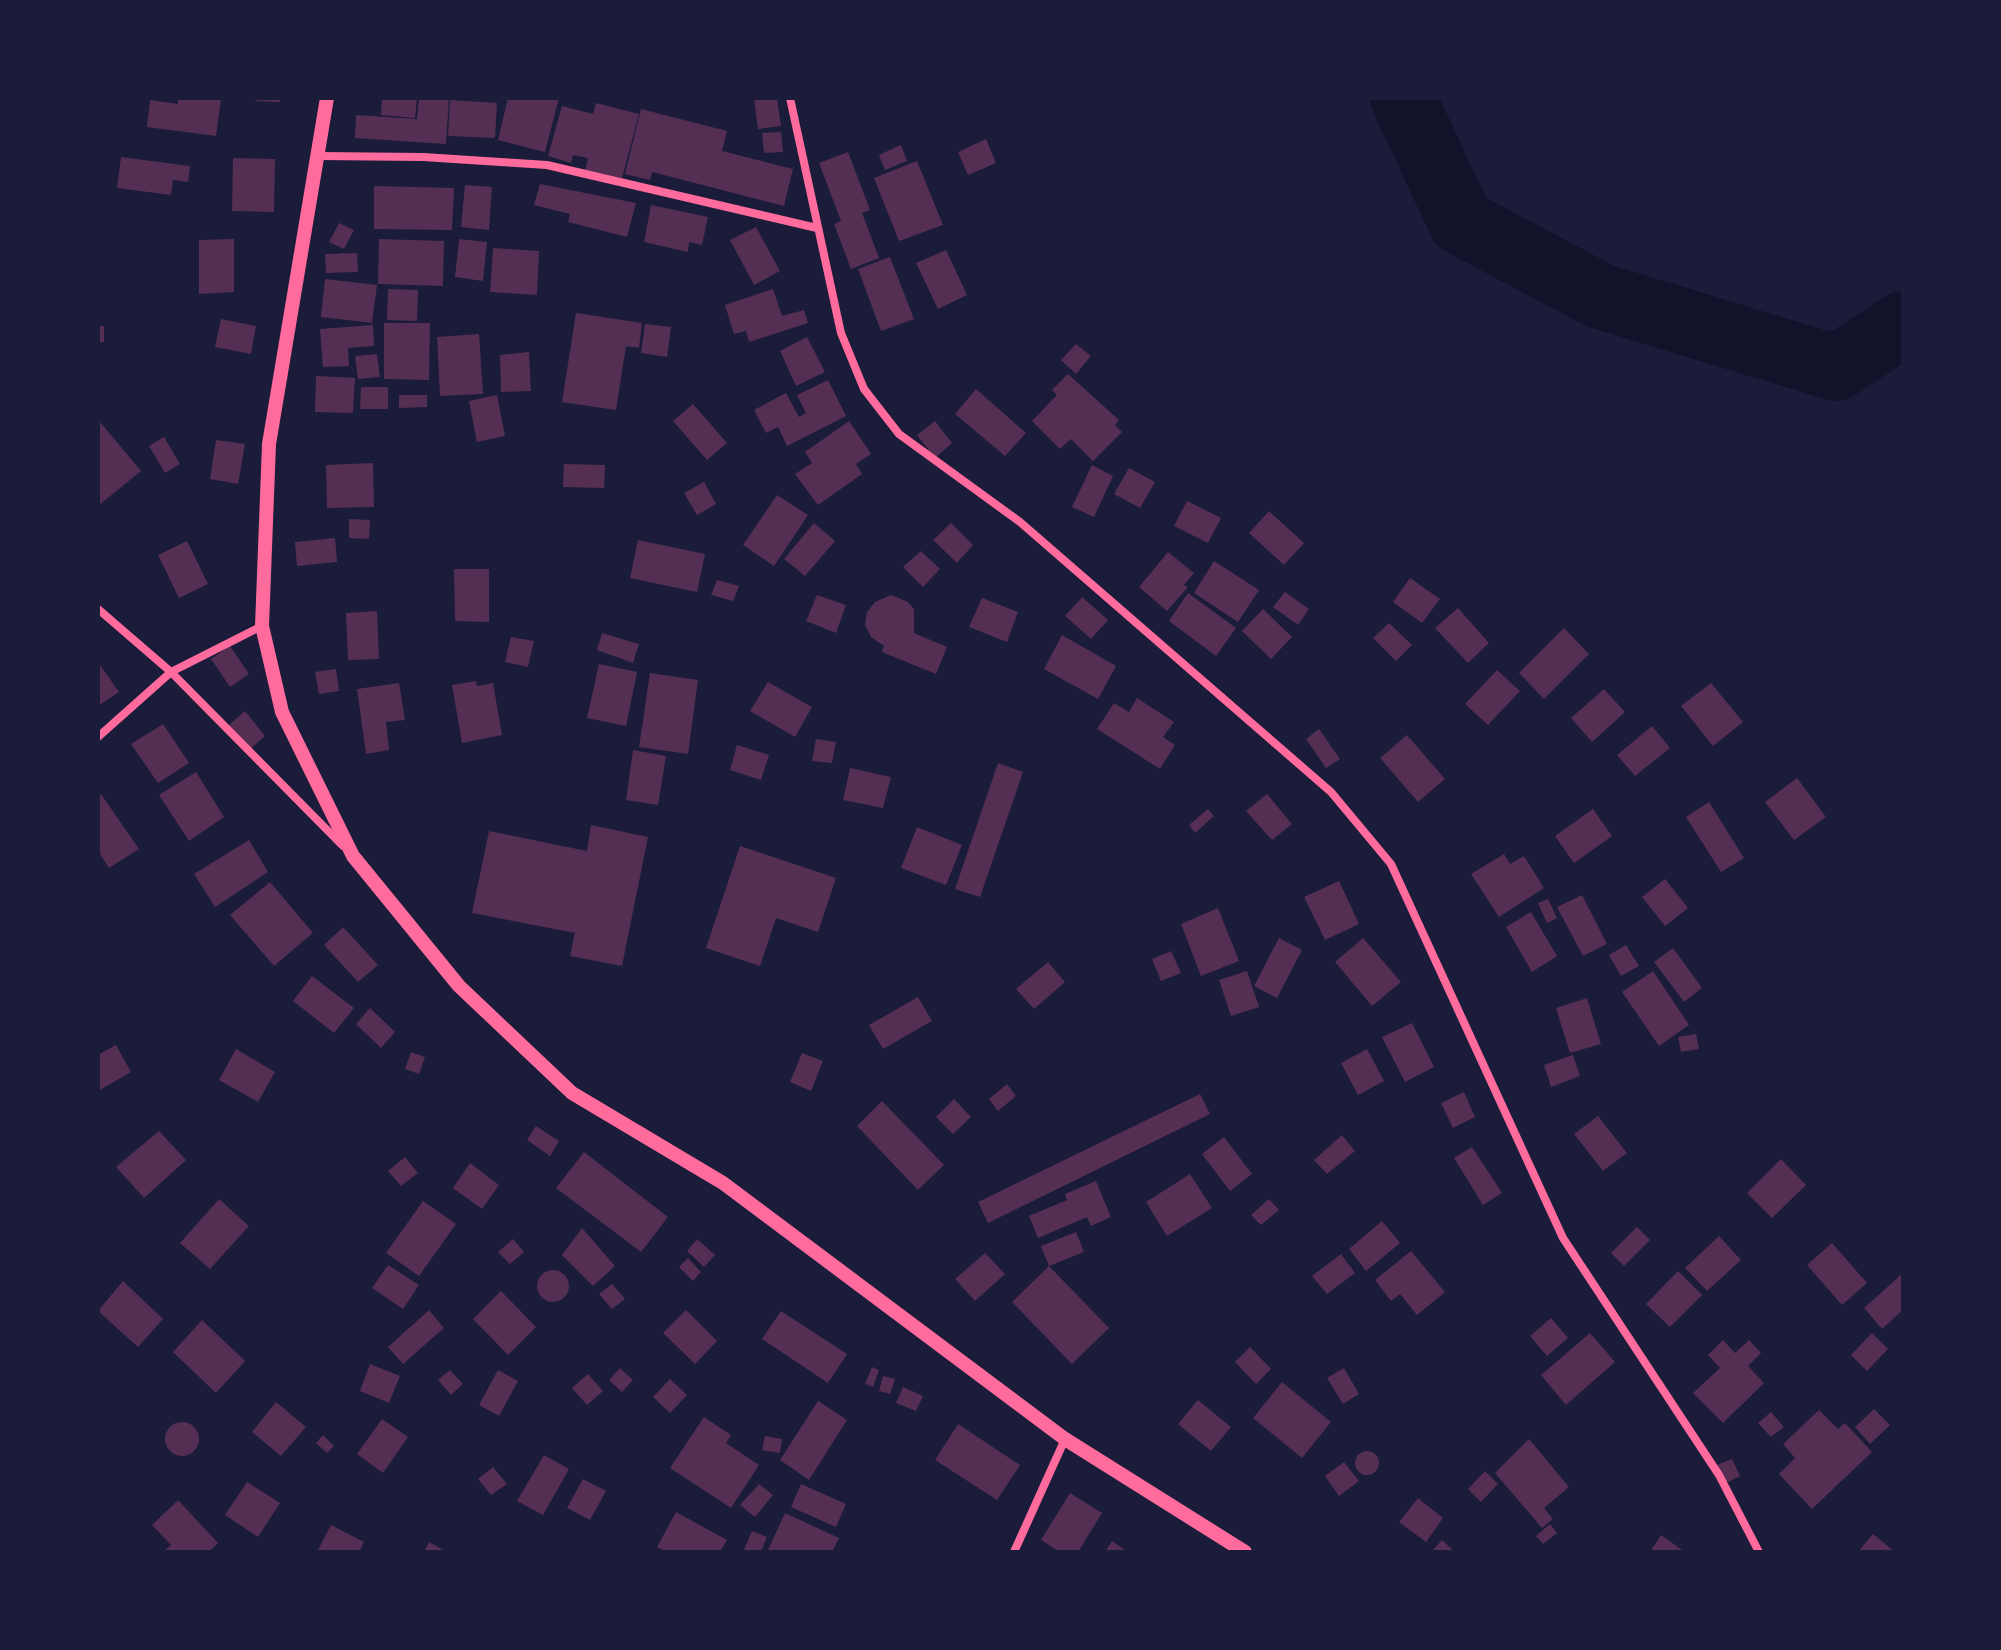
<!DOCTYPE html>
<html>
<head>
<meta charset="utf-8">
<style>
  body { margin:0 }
  #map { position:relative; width:2001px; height:1650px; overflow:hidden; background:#1b1b3a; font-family:Ubuntu,sans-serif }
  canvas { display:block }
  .frame { position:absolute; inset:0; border:100px solid #1b1b3a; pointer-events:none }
</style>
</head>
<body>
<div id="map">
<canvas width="2001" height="1650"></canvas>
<div class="frame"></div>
</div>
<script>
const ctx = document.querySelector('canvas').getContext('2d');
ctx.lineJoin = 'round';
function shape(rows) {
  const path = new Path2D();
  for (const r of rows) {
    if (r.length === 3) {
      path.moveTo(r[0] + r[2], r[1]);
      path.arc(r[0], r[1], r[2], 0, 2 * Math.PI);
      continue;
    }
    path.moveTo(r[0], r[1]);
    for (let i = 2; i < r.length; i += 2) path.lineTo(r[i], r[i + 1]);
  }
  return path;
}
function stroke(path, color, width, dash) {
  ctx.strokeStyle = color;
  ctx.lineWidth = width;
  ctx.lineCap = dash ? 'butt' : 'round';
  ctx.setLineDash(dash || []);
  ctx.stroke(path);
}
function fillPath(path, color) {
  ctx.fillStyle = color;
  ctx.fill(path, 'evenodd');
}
const river = shape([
  [1403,98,1461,222,1600,296,1836,368,1903,324]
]);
const building = shape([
  [178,98,221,99,216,136,147,127,150,100,178,104],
  [255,98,280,98,280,102,255,101],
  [382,98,417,98,415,118,381,115],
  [419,98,449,98,446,144,355,138,356,115,417,119],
  [508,98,559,98,545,152,498,140],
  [754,98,777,98,781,126,758,129],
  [450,100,497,103,495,138,448,136],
  [596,103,639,114,622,178,585,170,588,158,573,155,571,163,548,156,562,106,593,114],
  [641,109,727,131,722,151,793,169,784,206,652,172,650,180,625,174],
  [781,132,783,152,764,153,762,133],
  [986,139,996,163,968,175,958,152],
  [901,145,907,161,885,170,879,155],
  [848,152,870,210,862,213,879,258,851,269,834,224,841,221,819,163],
  [121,157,190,166,188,182,173,180,171,195,117,188],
  [233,158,275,159,274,212,232,211],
  [917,161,943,225,899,241,874,178],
  [540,184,636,203,627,237,568,222,570,214,534,205],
  [465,185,492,187,489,230,461,227],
  [374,186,454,188,452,230,374,229],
  [651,205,708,217,702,245,689,242,688,252,644,242],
  [339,223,354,230,344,249,329,242],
  [756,227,780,271,754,285,730,240],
  [234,239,234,292,199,294,199,240],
  [379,239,444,241,443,286,378,284],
  [459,239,487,242,483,281,455,277],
  [493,248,539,251,537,295,490,292],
  [946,250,967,295,938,309,916,263],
  [357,253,358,272,326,273,325,254],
  [890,257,914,319,881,331,858,269],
  [325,279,377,285,372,323,321,317],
  [388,289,418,290,417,321,387,320],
  [773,289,782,316,804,310,808,323,749,342,746,331,734,334,725,305],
  [576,313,642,323,639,348,626,346,616,410,562,402],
  [221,319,256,326,251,354,215,347],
  [384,323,430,323,429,380,384,379],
  [645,324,671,327,667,357,641,353],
  [373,325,374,346,348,348,349,366,323,367,320,329],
  [98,326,104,326,104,342,98,343],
  [479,334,483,394,440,396,437,337],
  [807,337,825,372,796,386,780,351],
  [1076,344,1091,356,1076,374,1061,360],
  [529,352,531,391,501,392,500,355],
  [377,354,380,377,358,379,355,356],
  [1068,374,1119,420,1115,425,1122,432,1093,461,1071,439,1060,449,1032,421,1057,395,1052,390],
  [316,376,355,378,353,413,315,412],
  [828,380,846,416,787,446,778,427,766,433,754,410,786,393,799,417,806,413,797,395],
  [361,387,388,387,388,409,360,409],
  [976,389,1026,433,1005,456,955,414],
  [399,395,427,395,427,407,399,408],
  [497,395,505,436,477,442,469,401],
  [693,404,727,443,707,460,673,421],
  [849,421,871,454,856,464,862,474,818,505,795,474,812,463,805,452],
  [935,421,952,443,935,458,917,435],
  [100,422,141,471,98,506,98,423],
  [164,437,180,464,165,473,149,446],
  [216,440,245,444,238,484,210,479],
  [373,463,374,507,327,508,326,465],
  [564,464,605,465,604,488,563,487],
  [1092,465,1113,476,1094,517,1072,507],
  [1129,468,1155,482,1140,508,1114,494],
  [704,482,716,504,697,515,684,493],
  [777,495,808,515,774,566,743,545],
  [1187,501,1221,518,1208,543,1174,526],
  [1269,511,1304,543,1284,565,1249,533],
  [349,519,370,520,369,539,349,538],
  [814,523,835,541,805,576,784,559],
  [951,523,973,545,957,563,933,540],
  [335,538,337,562,297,566,295,542],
  [638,540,705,554,697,592,630,578],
  [187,541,208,584,179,598,158,555],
  [921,551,940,569,923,587,903,567],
  [1168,552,1194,573,1184,585,1188,587,1167,611,1139,587],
  [1214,561,1259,590,1238,622,1194,593],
  [454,569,489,569,489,622,455,621],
  [1410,578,1440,599,1422,623,1393,602],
  [717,580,739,586,733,601,711,595],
  [1285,592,1309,609,1298,625,1273,607],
  [1188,593,1236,628,1216,656,1169,621],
  [817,595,846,605,836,633,806,621],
  [891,595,908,602,914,609,914,633,947,647,936,674,882,652,884,646,871,637,865,625,867,612,875,602],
  [1082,597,1108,620,1091,639,1065,616],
  [982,598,1018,612,1007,642,969,627],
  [1458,608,1489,643,1468,663,1435,628],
  [1263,609,1292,637,1271,659,1242,631],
  [377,611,379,659,348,660,346,613],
  [1389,623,1412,645,1396,661,1373,638],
  [1564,628,1589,654,1544,699,1519,673],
  [602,633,639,644,633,663,597,650],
  [1062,635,1116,666,1098,699,1044,669],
  [511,637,534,641,528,667,505,662],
  [230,646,249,674,230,687,211,659],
  [98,662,119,692,98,706],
  [599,664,637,672,626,726,587,718],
  [336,669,339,691,319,694,315,672],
  [1497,670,1520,691,1488,725,1465,704],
  [650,673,698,680,688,754,639,747],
  [476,681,477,686,493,683,502,735,462,743,452,685],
  [768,682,812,707,795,737,750,711],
  [399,683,405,720,386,722,389,750,366,754,357,689],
  [1711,683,1743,722,1713,746,1681,706],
  [1604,689,1625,712,1592,742,1571,718],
  [1137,698,1174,722,1163,737,1175,745,1160,769,1097,729,1114,703,1129,712],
  [245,711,265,736,249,750,229,725],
  [163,724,189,763,158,783,131,744],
  [1652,726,1670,748,1635,776,1617,755],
  [1319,729,1340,759,1326,768,1306,739],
  [1407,735,1445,779,1418,802,1380,758],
  [816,739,836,742,832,763,812,761],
  [737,745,769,755,761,780,730,770],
  [633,750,666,756,658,805,626,800],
  [998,763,1023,772,980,897,955,889],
  [850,768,891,777,883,808,843,800],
  [196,772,224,817,189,841,159,795],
  [1797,778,1826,817,1794,840,1765,802],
  [101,794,139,849,109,868,98,851,98,796],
  [1267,794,1292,824,1272,840,1246,811],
  [1709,802,1744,858,1721,872,1686,817],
  [1208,809,1214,816,1195,833,1189,825],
  [1593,809,1612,836,1574,863,1555,836],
  [591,825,648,837,622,966,570,956,575,933,472,913,489,831,587,851],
  [917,827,962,845,946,885,901,868],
  [249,840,268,872,215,907,194,874],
  [740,846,836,878,818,932,776,918,760,966,706,948],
  [1504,854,1510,864,1524,856,1544,888,1499,917,1471,874],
  [1665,879,1688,908,1665,926,1642,897],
  [1339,881,1359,924,1325,940,1304,897],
  [270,882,313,933,274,966,230,915],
  [1582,895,1607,944,1583,956,1557,907],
  [1548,899,1557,918,1547,923,1538,903],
  [1218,908,1239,961,1201,976,1181,924],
  [1531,912,1557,956,1532,972,1506,927],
  [343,927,378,965,358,982,324,945],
  [1279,938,1302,950,1277,998,1254,986],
  [1363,938,1401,982,1372,1006,1335,962],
  [1626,945,1639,966,1621,976,1609,955],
  [1673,948,1702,988,1684,1002,1654,962],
  [1171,951,1181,973,1161,981,1152,959],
  [1048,962,1065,982,1034,1009,1016,989],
  [1247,971,1259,1007,1231,1016,1219,980],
  [1653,971,1689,1025,1659,1046,1622,992],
  [312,976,354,1008,334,1033,293,1001],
  [918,997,932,1021,883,1049,869,1025],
  [1587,998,1601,1044,1570,1053,1556,1008],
  [370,1008,395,1032,381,1048,356,1024],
  [1412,1023,1434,1067,1405,1082,1382,1037],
  [1696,1034,1699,1049,1681,1052,1678,1037],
  [116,1045,131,1072,98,1091,98,1055],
  [236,1049,275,1072,258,1102,219,1080],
  [1367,1049,1384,1081,1358,1095,1341,1063],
  [411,1052,425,1057,419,1074,405,1069],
  [802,1053,823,1061,811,1091,790,1082],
  [1573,1055,1580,1076,1551,1087,1544,1065],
  [1007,1084,1016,1096,998,1111,989,1099],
  [1464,1092,1475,1117,1453,1128,1441,1103],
  [1200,1094,1210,1114,988,1223,978,1202],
  [954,1099,971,1117,953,1134,936,1117],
  [882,1101,944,1165,918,1190,857,1126],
  [1598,1116,1627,1153,1603,1171,1574,1134],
  [536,1126,559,1141,550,1156,527,1140],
  [159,1131,186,1160,144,1198,116,1167],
  [1342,1135,1355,1151,1327,1174,1314,1160],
  [1224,1137,1252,1174,1230,1191,1202,1154],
  [1472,1147,1502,1193,1483,1205,1454,1158],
  [584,1152,668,1217,641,1252,556,1188],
  [405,1157,418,1173,401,1186,388,1171],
  [1781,1159,1806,1185,1772,1218,1747,1193],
  [470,1163,499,1185,482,1209,453,1188],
  [1190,1174,1212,1208,1167,1236,1146,1202],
  [1096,1181,1111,1217,1091,1226,1087,1217,1038,1238,1029,1216,1067,1200,1065,1194],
  [219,1199,249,1226,210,1269,180,1243],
  [1269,1199,1279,1210,1261,1225,1251,1215],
  [423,1201,456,1224,419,1276,386,1253],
  [1382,1221,1400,1243,1366,1271,1349,1249],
  [1637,1227,1650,1240,1624,1266,1611,1253],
  [582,1228,615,1266,593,1286,562,1255],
  [1076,1232,1084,1252,1049,1266,1109,1328,1072,1364,1012,1302,1049,1266,1041,1246],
  [1719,1236,1741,1260,1707,1291,1685,1268],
  [513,1239,524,1252,510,1264,498,1252],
  [697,1239,715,1255,704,1267,687,1251],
  [1832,1243,1867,1283,1842,1305,1807,1265],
  [1411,1251,1445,1292,1417,1315,1400,1294,1391,1301,1375,1280],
  [985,1253,1005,1274,975,1301,955,1279],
  [1341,1254,1355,1273,1327,1294,1312,1276],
  [688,1258,701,1272,693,1281,679,1267],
  [388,1265,419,1285,403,1309,372,1288],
  [553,1286,16],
  [1678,1271,1702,1295,1670,1327,1646,1304],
  [1903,1273,1903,1310,1882,1329,1864,1308],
  [123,1281,163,1319,138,1347,98,1311],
  [612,1284,625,1299,612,1309,599,1294],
  [501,1291,536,1327,508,1355,473,1319],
  [429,1310,444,1328,403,1364,388,1347],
  [686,1310,717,1341,695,1364,663,1333],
  [781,1311,847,1354,828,1383,762,1339],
  [1551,1318,1568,1338,1547,1356,1530,1336],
  [202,1320,245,1361,216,1393,173,1352],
  [1590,1333,1615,1362,1566,1405,1541,1375],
  [1872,1333,1888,1349,1867,1371,1851,1355],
  [1723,1340,1735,1353,1749,1340,1761,1353,1748,1366,1764,1383,1723,1423,1693,1393,1720,1368,1708,1355],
  [1250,1347,1271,1369,1256,1384,1235,1362],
  [370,1364,400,1376,389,1403,360,1391],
  [872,1367,879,1370,873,1387,865,1384],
  [620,1368,633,1380,622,1392,609,1380],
  [1344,1368,1359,1394,1343,1404,1327,1378],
  [450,1370,463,1384,451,1395,438,1380],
  [498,1370,518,1381,499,1416,479,1405],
  [588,1374,603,1391,587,1405,572,1388],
  [883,1376,895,1379,890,1394,879,1391],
  [670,1379,687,1395,670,1413,653,1397],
  [1282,1382,1331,1422,1302,1458,1253,1418],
  [903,1387,923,1396,916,1411,896,1403],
  [1198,1400,1231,1427,1211,1451,1178,1424],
  [818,1401,847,1420,809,1480,780,1460],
  [276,1402,306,1427,281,1456,252,1432],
  [1874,1409,1890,1425,1870,1444,1855,1427],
  [1819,1410,1838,1429,1845,1423,1872,1452,1812,1509,1779,1474,1795,1458,1783,1444],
  [1771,1412,1784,1427,1771,1437,1758,1423],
  [704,1417,731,1435,726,1443,759,1465,731,1508,670,1468],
  [382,1419,408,1437,383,1473,357,1454],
  [182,1439,17],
  [958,1424,1020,1465,997,1500,935,1460],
  [323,1435,334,1446,327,1453,316,1443],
  [765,1436,782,1439,780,1453,762,1450],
  [1529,1439,1569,1487,1544,1508,1553,1519,1542,1528,1495,1473],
  [1367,1463,12],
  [544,1455,569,1469,543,1515,517,1501],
  [1732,1459,1740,1476,1726,1483,1717,1465],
  [1344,1462,1359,1481,1339,1496,1325,1476],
  [493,1467,507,1484,491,1495,478,1479],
  [1485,1471,1498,1484,1481,1502,1468,1489],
  [583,1479,606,1491,590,1520,567,1508],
  [247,1482,280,1503,258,1537,225,1515],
  [759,1484,773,1495,755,1517,740,1505],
  [801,1484,846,1504,836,1527,791,1507],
  [1070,1493,1102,1513,1078,1552,1060,1552,1041,1540],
  [1418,1498,1443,1518,1426,1542,1399,1522],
  [178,1500,218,1543,209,1552,163,1552,171,1545,152,1525],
  [676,1512,727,1540,720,1552,666,1552,657,1547],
  [785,1513,839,1538,832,1552,767,1552],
  [1550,1524,1557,1533,1543,1544,1536,1536],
  [331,1525,364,1542,359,1552,317,1552],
  [752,1531,767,1537,761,1552,743,1552],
  [1873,1534,1895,1552,1858,1552],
  [1661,1535,1685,1552,1650,1552],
  [1442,1540,1455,1552,1431,1552],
  [1112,1541,1128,1552,1105,1552],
  [429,1542,447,1552,424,1552]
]);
const minor = shape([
  [790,98,841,333,864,389,899,434,1020,522,1331,792,1391,864,1563,1238,1719,1475,1759,1552],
  [317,156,423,157,547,165,817,228],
  [98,609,171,672,262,626],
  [98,737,171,672,343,846],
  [1014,1552,1065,1439]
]);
const tertiary = shape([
  [327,98,269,444,262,626,282,712,353,856,459,986,572,1093,723,1183,1065,1439,1245,1552]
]);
stroke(river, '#12122b', 66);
fillPath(building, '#542f53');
stroke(minor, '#ff6b9d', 8);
stroke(tertiary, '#ff6b9d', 14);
</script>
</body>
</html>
